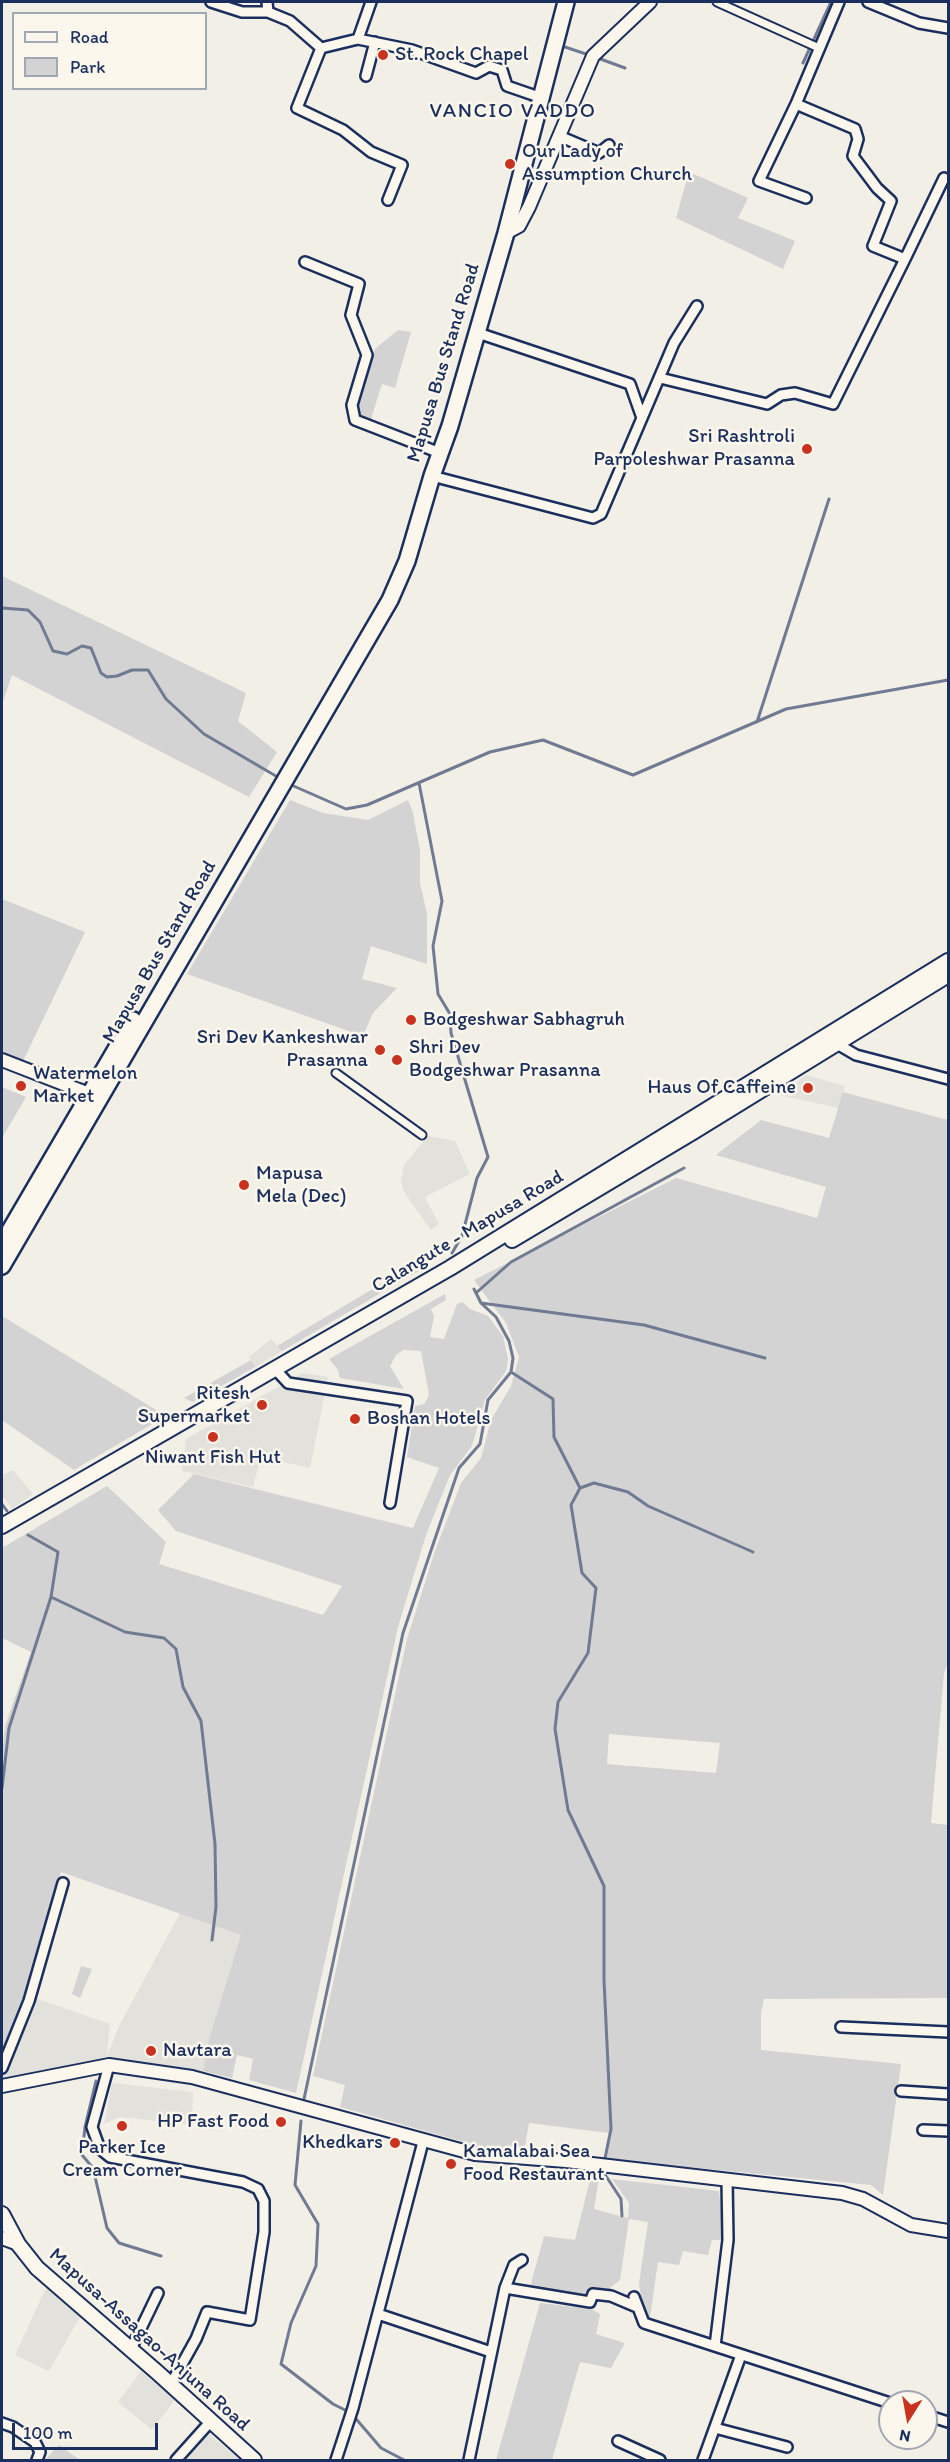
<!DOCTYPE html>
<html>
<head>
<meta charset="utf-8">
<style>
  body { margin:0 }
  #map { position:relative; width:950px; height:2462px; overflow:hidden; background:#f2efe6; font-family:Itim,sans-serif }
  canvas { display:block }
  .frame { position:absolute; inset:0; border:3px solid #1b2f5e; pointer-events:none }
  .legend { position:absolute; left:12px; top:12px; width:195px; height:78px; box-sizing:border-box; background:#fbf7ec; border:2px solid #a1a7b3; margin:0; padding:8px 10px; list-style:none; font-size:18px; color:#1b2f5e }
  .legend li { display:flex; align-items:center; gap:12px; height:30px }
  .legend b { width:30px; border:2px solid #a1a7b3 }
  .north { position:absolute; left:878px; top:2390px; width:60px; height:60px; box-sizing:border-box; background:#fbf7ec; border:2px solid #a1a7b3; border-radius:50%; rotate:191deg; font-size:16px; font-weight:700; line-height:24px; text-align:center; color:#1b2f5e }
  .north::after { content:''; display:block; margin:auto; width:21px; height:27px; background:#c8321e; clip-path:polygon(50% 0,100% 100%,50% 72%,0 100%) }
  .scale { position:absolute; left:12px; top:2423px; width:146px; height:27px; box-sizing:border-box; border:3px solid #1b2f5e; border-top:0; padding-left:8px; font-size:18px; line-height:21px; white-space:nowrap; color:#1b2f5e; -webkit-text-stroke:4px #fbf7ec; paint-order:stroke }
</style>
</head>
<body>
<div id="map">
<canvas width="950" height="2462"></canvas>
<div class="frame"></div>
<ul class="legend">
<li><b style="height:8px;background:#fbf7ec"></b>Road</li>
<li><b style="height:16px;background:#d2d3d2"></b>Park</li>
</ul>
<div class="north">N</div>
<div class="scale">100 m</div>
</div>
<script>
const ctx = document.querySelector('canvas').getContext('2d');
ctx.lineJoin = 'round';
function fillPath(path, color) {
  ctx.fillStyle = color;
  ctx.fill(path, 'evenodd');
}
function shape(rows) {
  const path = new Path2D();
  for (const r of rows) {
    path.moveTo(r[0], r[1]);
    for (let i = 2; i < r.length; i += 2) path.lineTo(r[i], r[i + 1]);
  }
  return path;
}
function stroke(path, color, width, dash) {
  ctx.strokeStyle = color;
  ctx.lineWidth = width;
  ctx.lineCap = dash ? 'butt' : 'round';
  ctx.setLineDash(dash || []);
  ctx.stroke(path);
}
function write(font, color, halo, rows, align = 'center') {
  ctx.font = font + ' Itim,sans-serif';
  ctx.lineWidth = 5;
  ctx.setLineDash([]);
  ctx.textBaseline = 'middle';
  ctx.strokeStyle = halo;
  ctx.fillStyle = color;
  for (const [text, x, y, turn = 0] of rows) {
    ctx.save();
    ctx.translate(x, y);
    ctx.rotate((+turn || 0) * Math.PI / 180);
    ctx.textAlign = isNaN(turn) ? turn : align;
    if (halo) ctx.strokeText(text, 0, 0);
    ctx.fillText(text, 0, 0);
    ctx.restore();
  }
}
const built = shape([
  [806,1075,845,1086,839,1108,779,1095],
  [428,1136,455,1141,470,1174,425,1197,439,1224,431,1230,404,1192,401,1182,404,1165],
  [271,1339,282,1351,255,1367,249,1357],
  [303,1373,328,1377,310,1468,261,1457,253,1487,182,1471,186,1439],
  [13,1470,33,1494,12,1509,2,1495,2,1475],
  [180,1913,242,1935,207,2046,203,2071,106,2059,3,2078,35,1998,110,2024,107,2056,119,2026],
  [112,2083,193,2092,192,2125,120,2117,104,2124],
  [46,2288,80,2317,49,2371,15,2355],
  [141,2371,175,2400,152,2430,118,2402],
  [207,2433,241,2460,186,2460]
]);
const green = shape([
  [689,172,748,198,738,218,795,241,783,269,676,218],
  [398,330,411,332,395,388,382,384,370,422,355,416,375,349],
  [2,576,246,693,238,721,277,752,249,797,12,675,2,704],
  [290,800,323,813,368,820,408,800,413,813,420,851,420,883,427,914,427,964,371,946,362,979,397,988,373,1013,363,1036,187,974],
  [2,899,85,932,23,1061,2,1052],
  [2,1087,26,1097,2,1138],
  [843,1092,948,1120,948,1661,944,1673,931,1823,948,1825,948,1998,764,1999,761,2013,761,2050,901,2064,883,2195,871,2185,606,2159,609,2133,529,2123,524,2152,475,2145,340,2107,345,2085,313,2076,407,1639,435,1551,461,1483,481,1458,491,1420,511,1386,519,1357,506,1323,474,1280,676,1178,817,1218,826,1187,716,1155,761,1120,829,1138],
  [609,1734,720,1743,716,1773,607,1764],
  [418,1262,420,1270,282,1351,277,1346],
  [445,1294,446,1300,431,1309,434,1316,430,1337,444,1339,457,1304,462,1302,470,1309,488,1316,503,1336,508,1359,506,1371,485,1400,472,1446,450,1475,426,1535,398,1627,296,2093,249,2080,253,2059,237,2055,232,2078,203,2071,207,2046,241,1935,61,1872,25,1996,2,2054,2,1756,5,1726,31,1652,2,1638,2,1548,107,1486,166,1542,159,1564,323,1615,342,1586,176,1531,158,1510,194,1474,413,1528,439,1468,407,1457,415,1406,424,1404,429,1395,421,1351,403,1350,396,1355,390,1366,404,1389,340,1378,338,1370,329,1359],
  [2,1316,166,1416,74,1470,2,1420],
  [251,1360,255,1367,193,1402,184,1398],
  [81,1966,92,1969,80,1998,72,1994],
  [591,2176,599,2179,594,2209,628,2218,629,2203,612,2179,719,2191,724,2240,712,2240,708,2255,683,2251,679,2265,658,2262,650,2317,643,2310,639,2283,648,2222,629,2219,620,2280,611,2287,611,2293,589,2290,588,2297,530,2287,544,2236,575,2240],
  [540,2303,591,2309,600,2314,596,2334,625,2343,611,2368,580,2362,552,2460,496,2460],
  [59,2445,80,2460,45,2460]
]);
const stream = shape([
  [559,45,589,55],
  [595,57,625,68],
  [803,63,831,2],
  [2,608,28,610,40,622,53,651,67,654,82,646,91,648,101,673,107,677,117,676,132,670,148,670,166,699,204,734,281,779],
  [757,722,829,499],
  [419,783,442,901,433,946,438,994,450,1014,451,1033,488,1157,477,1178,462,1236,452,1253],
  [289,784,346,809,367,805,490,752,543,740,633,775,786,709,948,680],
  [476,1293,511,1262,684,1168],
  [481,1303,644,1325,765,1358],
  [511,1372,553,1399,554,1437,580,1488,571,1505,582,1573,596,1588,588,1653,558,1702,555,1729,568,1810,604,1886,604,1980,611,2129,604,2163],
  [580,1488,594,1483,628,1492,648,1506,753,1552],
  [2,1504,7,1511],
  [51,1597,125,1632,164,1638,176,1649,183,1687,201,1721,215,1844,216,1907,212,1940],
  [2,1788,9,1728,51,1597,58,1552,28,1535],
  [96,2081,85,2127,82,2155,93,2168,107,2228,119,2243,161,2256],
  [304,2099,403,1633,459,1468,480,1444,488,1400,511,1372,513,1358,509,1341,496,1317,481,1303,474,1289],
  [301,2121,295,2185,318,2224,316,2266,291,2323,281,2364,333,2404,351,2413,381,2448,404,2460],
  [602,2170,621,2199,622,2216]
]);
const pedestrian = shape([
  [717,2,819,48],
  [336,1073,422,1135]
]);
const minor = shape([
  [211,2,242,12,268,12],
  [267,2,268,12,290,21,321,48,358,39,412,50,476,73,489,66,502,70,507,86,539,97],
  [868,2,919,23,948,28],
  [358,39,371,2],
  [321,48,297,108,343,130,371,152,402,165,388,200],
  [366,76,375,42],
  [559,136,599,153,609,145],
  [806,198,759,181,796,104,839,2],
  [905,259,944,178],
  [305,262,359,284,351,315,367,355,352,405,355,420,440,453],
  [475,332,630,384,642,418],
  [660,378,767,404,781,395,795,393,833,404,905,259,873,246,891,201,877,188,853,156,858,139,855,129,796,104],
  [432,476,593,518,601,514,674,343,697,306],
  [832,1041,856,1055,948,1079],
  [275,1369,288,1383,407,1401,390,1503],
  [841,2027,948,2032],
  [109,2065,92,2127,100,2149,110,2157,243,2182,258,2189,264,2201,264,2232,250,2320,207,2312,196,2339,171,2384],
  [2,2068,29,2001,63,1883],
  [901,2091,948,2094],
  [923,2130,948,2131],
  [505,2288,590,2302,593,2294,611,2296,637,2307],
  [634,2297,644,2323,890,2403],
  [378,2314,491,2352],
  [715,2346,728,2240,727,2179],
  [131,2349,158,2293],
  [926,2415,948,2422],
  [2,2423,13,2427,35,2442,40,2452,37,2460],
  [715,2428,787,2447],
  [618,2441,660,2460],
  [176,2460,211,2421],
  [336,2460,353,2408,423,2142],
  [469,2460,505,2288,514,2265,522,2260],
  [703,2460,741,2355]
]);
const tertiary = shape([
  [506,233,519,226,529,207,593,56,650,2],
  [2,1060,97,1097],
  [2,2086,109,2065,192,2077,475,2154,566,2161,842,2193,863,2199,911,2225,948,2231],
  [2,2238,18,2244]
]);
const secondary = shape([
  [512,1240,693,1132,948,975],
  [2,1526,450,1268,948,961],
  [2,2214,18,2244,37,2268,158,2373,254,2460]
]);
const primary = shape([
  [2,1244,133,1020],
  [2,1266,390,600,407,561,432,476,450,426,506,233,566,2]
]);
const markers = [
  [383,55,6,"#c8321e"],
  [510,164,6,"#c8321e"],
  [807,449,6,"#c8321e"],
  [411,1020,6,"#c8321e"],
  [380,1050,6,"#c8321e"],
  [397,1060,6,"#c8321e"],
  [21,1086,6,"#c8321e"],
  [808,1088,6,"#c8321e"],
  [244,1185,6,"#c8321e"],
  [262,1405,6,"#c8321e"],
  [355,1419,6,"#c8321e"],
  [213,1437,6,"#c8321e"],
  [151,2051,6,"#c8321e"],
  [281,2122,6,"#c8321e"],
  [122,2126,6,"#c8321e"],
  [395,2143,6,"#c8321e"],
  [451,2164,6,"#c8321e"]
];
const poiNames = [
  ["St. Rock Chapel",395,55],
  ["Our Lady of",522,152],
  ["Assumption Church",522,175],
  ["Sri Rashtroli",795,437,"right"],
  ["Parpoleshwar Prasanna",795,460,"right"],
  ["Bodgeshwar Sabhagruh",423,1020],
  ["Sri Dev Kankeshwar",368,1038,"right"],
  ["Prasanna",368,1061,"right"],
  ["Shri Dev",409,1048],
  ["Bodgeshwar Prasanna",409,1071],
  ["Watermelon",33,1074],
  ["Market",33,1097],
  ["Haus Of Caffeine",796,1088,"right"],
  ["Mapusa",256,1174],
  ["Mela (Dec)",256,1197],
  ["Ritesh",250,1394,"right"],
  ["Supermarket",250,1417,"right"],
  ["Boshan Hotels",367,1419],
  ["Niwant Fish Hut",213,1458,"center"],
  ["Navtara",163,2051],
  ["HP Fast Food",269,2122,"right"],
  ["Khedkars",383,2143,"right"],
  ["Parker Ice",122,2148,"center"],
  ["Cream Corner",122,2171,"center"],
  ["Kamalabai Sea",463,2152],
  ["Food Restaurant",463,2175]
];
const streetNames = [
  ["Mapusa Bus Stand Road",444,363,-73],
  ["Mapusa Bus Stand Road",160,952,-60],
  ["Calangute - Mapusa Road",468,1232,-31],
  ["Mapusa-Assagao-Anjuna Road",149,2340,42]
];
const neighbourhoodNames = [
  ["VANCIO VADDO",513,112]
];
fillPath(built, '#e2e1dc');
fillPath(green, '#d2d3d2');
stroke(stream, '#707b93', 3);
stroke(pedestrian, '#1b2f5e', 11);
stroke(minor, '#1b2f5e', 14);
stroke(tertiary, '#1b2f5e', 16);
stroke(secondary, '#1b2f5e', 18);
stroke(primary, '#1b2f5e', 20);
stroke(pedestrian, '#fbf7ec', 7);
stroke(minor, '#fbf7ec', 9);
stroke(tertiary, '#fbf7ec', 12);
stroke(secondary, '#fbf7ec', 14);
stroke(primary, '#fbf7ec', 15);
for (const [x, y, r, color] of markers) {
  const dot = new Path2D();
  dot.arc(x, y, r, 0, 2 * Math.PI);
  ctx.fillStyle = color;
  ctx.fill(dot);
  stroke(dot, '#fbf7ec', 2);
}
write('20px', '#1b2f5e', '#fbf7ec', poiNames, 'left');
write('20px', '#1b2f5e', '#fbf7ec', streetNames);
ctx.letterSpacing = '1.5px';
write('21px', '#1b2f5e', '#fbf7ec', neighbourhoodNames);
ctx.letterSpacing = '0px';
</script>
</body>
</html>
